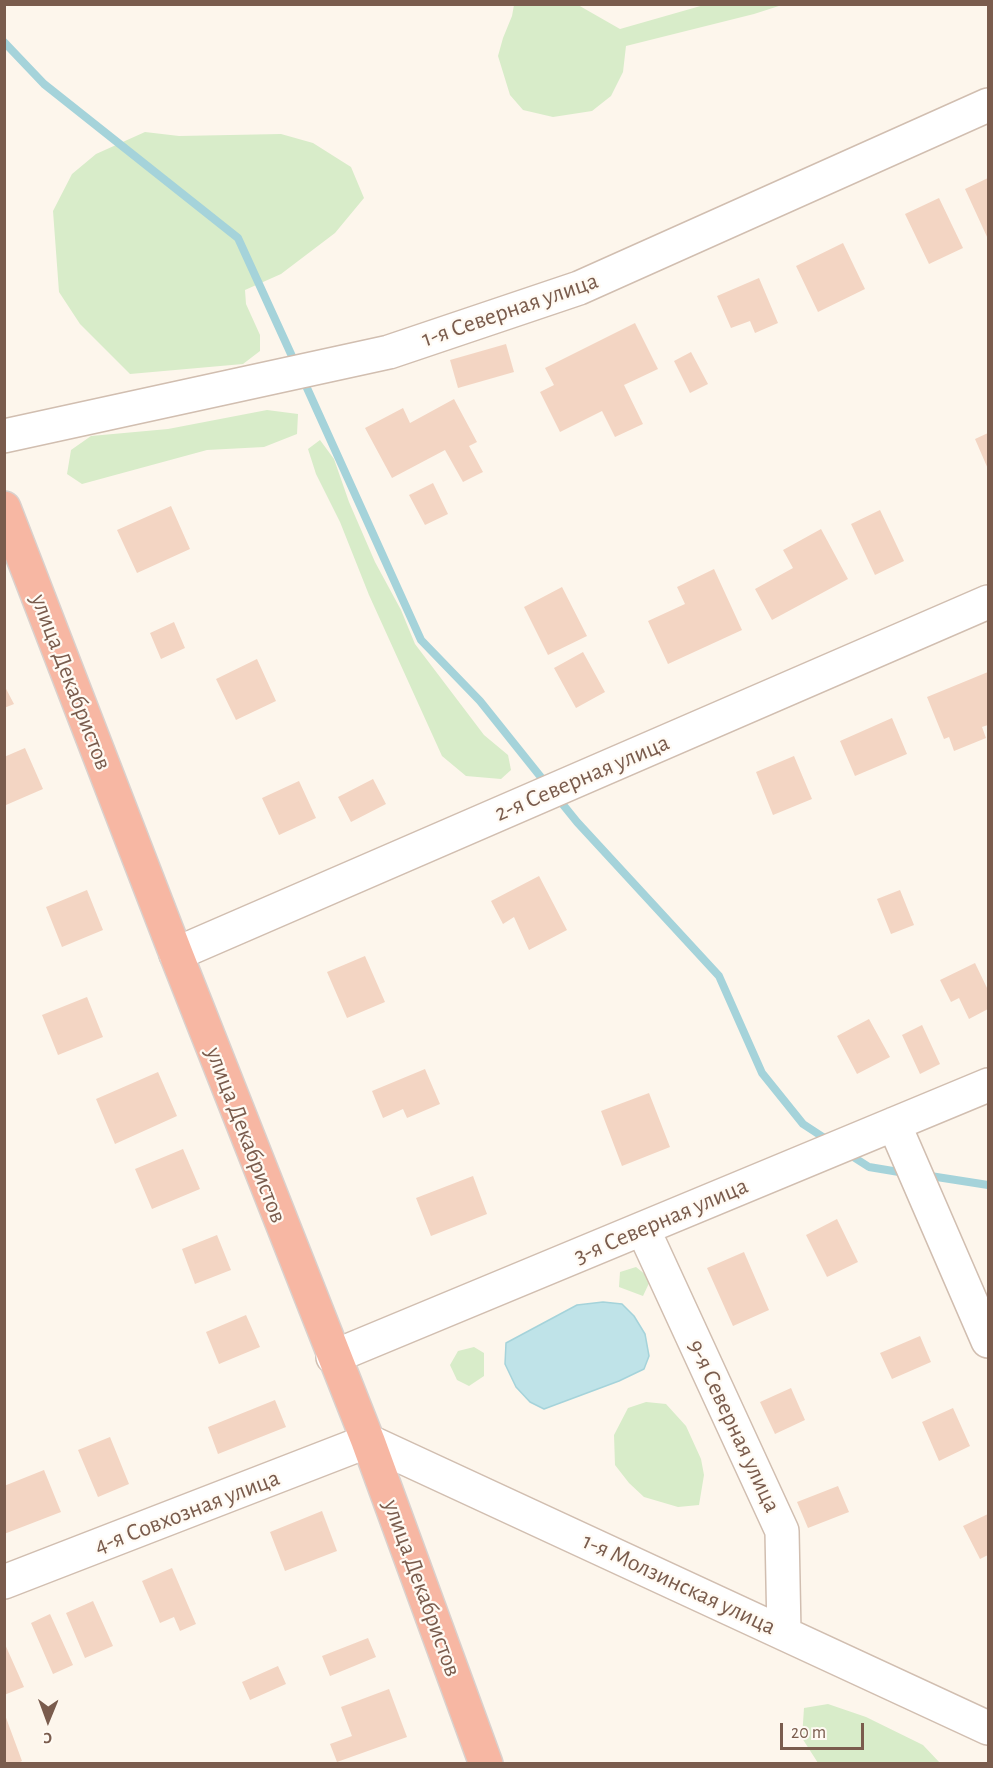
<!DOCTYPE html>
<html>
<head>
<meta charset="utf-8">
<style>
  body { margin:0 }
  #map { position:relative; width:993px; height:1768px; overflow:hidden; background:#fdf6ec; font-family:"Alegreya Sans",sans-serif }
  canvas { display:block }
  .frame { position:absolute; inset:0; border:6px solid #7a5c4d; pointer-events:none }
  .north { position:absolute; left:18px; top:1690px; width:60px; height:60px; -webkit-text-stroke:4px #fffaf3; paint-order:stroke; rotate:181deg; font-size:16px; font-weight:700; line-height:24px; text-align:center; color:#7a5c4d }
  .north::after { content:''; display:block; margin:auto; width:21px; height:27px; background:#7a5c4d; clip-path:polygon(50% 0,100% 100%,50% 72%,0 100%) }
  .scale { position:absolute; left:780px; top:1723px; width:84px; height:27px; box-sizing:border-box; border:3px solid #7a5c4d; border-top:0; padding-left:8px; font-size:18px; line-height:21px; white-space:nowrap; color:#7a5c4d; -webkit-text-stroke:4px #fffaf3; paint-order:stroke }
</style>
</head>
<body>
<div id="map">
<canvas width="993" height="1768"></canvas>
<div class="frame"></div>
<div class="north">С</div>
<div class="scale">20 m</div>
</div>
<script>
const ctx = document.querySelector('canvas').getContext('2d');
ctx.lineJoin = 'round';
function fillPath(path, color) {
  ctx.fillStyle = color;
  ctx.fill(path, 'evenodd');
}
function shape(rows) {
  const path = new Path2D();
  for (const r of rows) {
    path.moveTo(r[0], r[1]);
    for (let i = 2; i < r.length; i += 2) path.lineTo(r[i], r[i + 1]);
  }
  return path;
}
function stroke(path, color, width, dash) {
  ctx.strokeStyle = color;
  ctx.lineWidth = width;
  ctx.lineCap = dash ? 'butt' : 'round';
  ctx.setLineDash(dash || []);
  ctx.stroke(path);
}
function write(font, color, halo, rows, align = 'center') {
  ctx.font = font + ' "Alegreya Sans",sans-serif';
  ctx.lineWidth = 4.5;
  ctx.setLineDash([]);
  ctx.textBaseline = 'middle';
  ctx.strokeStyle = halo;
  ctx.fillStyle = color;
  for (const [text, x, y, turn = 0] of rows) {
    ctx.save();
    ctx.translate(x, y);
    ctx.rotate((+turn || 0) * Math.PI / 180);
    ctx.textAlign = isNaN(turn) ? turn : align;
    if (halo) ctx.strokeText(text, 0, 0);
    ctx.fillText(text, 0, 0);
    ctx.restore();
  }
}
const green = shape([
  [514,5,578,5,620,29,704,5,782,5,754,14,626,46,623,72,611,96,592,111,553,117,523,110,510,95,498,56,503,38,512,16],
  [145,132,179,136,281,134,313,143,351,167,364,198,335,233,281,274,245,290,246,304,260,335,260,351,243,364,130,374,80,324,59,292,53,211,72,174,96,154],
  [267,410,298,414,297,434,264,447,207,450,82,484,67,474,71,450,91,436,168,429],
  [320,440,334,459,349,502,375,562,401,610,415,644,484,735,508,755,511,770,501,779,466,776,442,756,369,595,340,522,316,474,308,449],
  [636,1267,651,1279,643,1296,619,1287,620,1272],
  [474,1347,484,1353,484,1376,469,1386,457,1380,450,1365,458,1351],
  [646,1402,666,1404,686,1426,701,1459,704,1475,699,1505,678,1507,644,1497,629,1483,615,1465,614,1435,628,1408],
  [828,1704,866,1717,923,1745,940,1763,818,1763,802,1738,804,1708]
]);
const water = shape([
  [603,1302,622,1304,634,1316,645,1334,649,1356,644,1369,619,1381,544,1409,530,1402,516,1387,505,1364,506,1343,577,1305,603,1302]
]);
const stream = shape([
  [4,42,44,84,238,238,296,365],
  [302,377,421,640,480,701,548,786],
  [556,796,577,822,719,976,762,1073,803,1124,829,1141],
  [847,1153,869,1167,905,1173],
  [924,1175,988,1185]
]);
const building = shape([
  [988,178,988,239,965,189],
  [939,198,963,248,929,264,905,214],
  [843,243,865,289,818,312,796,266],
  [759,278,778,323,755,333,750,321,731,328,717,296],
  [635,323,658,369,624,385,643,424,615,437,602,411,560,432,540,392,554,385,545,368],
  [506,344,514,372,458,388,450,360],
  [691,352,708,384,690,393,674,361],
  [454,399,477,442,469,446,483,472,463,482,445,450,392,478,365,428,403,408,410,423],
  [988,433,988,469,975,439],
  [433,483,448,514,425,525,409,495],
  [171,506,190,549,137,573,117,530],
  [880,510,904,561,875,575,851,524],
  [821,529,848,579,772,620,755,589,793,568,783,550],
  [714,569,742,630,668,664,648,621,685,604,677,587],
  [562,587,587,636,548,655,524,607],
  [174,622,185,648,161,659,150,633],
  [583,652,605,692,576,708,554,668],
  [257,659,276,701,236,720,216,679],
  [988,672,988,725,982,727,986,738,954,751,949,737,944,739,927,697],
  [4,685,14,704,4,708],
  [892,718,907,754,855,776,840,741],
  [25,748,43,789,6,805,4,757],
  [794,756,812,799,773,815,756,772],
  [373,779,386,804,351,822,338,797],
  [299,781,316,818,279,835,262,798],
  [539,876,567,930,529,950,514,917,503,924,491,901],
  [87,890,103,930,62,947,46,907],
  [900,890,914,925,891,934,877,899],
  [365,956,385,1002,347,1018,327,972],
  [975,963,988,990,988,1009,969,1019,959,998,951,1002,940,980],
  [87,997,103,1037,58,1055,42,1015],
  [869,1019,890,1057,857,1074,837,1036],
  [922,1025,940,1064,920,1074,902,1035],
  [425,1069,440,1104,407,1118,403,1109,383,1118,372,1091],
  [158,1072,177,1116,115,1144,96,1099],
  [649,1093,670,1147,622,1166,601,1111],
  [183,1149,200,1189,152,1209,135,1169],
  [473,1176,487,1214,431,1236,416,1198],
  [837,1219,858,1262,827,1277,806,1235],
  [217,1235,231,1270,195,1284,182,1249],
  [744,1252,769,1310,733,1326,707,1268],
  [246,1315,260,1347,219,1364,206,1332],
  [920,1336,931,1362,892,1379,880,1353],
  [791,1388,805,1420,775,1434,760,1402],
  [275,1400,286,1427,218,1454,208,1427],
  [953,1408,970,1446,939,1461,922,1422],
  [110,1437,129,1484,98,1497,78,1450],
  [44,1470,61,1512,4,1534,4,1486],
  [838,1486,849,1512,808,1528,797,1502],
  [322,1511,337,1551,285,1571,270,1532],
  [988,1514,988,1555,980,1559,963,1526],
  [172,1568,196,1624,180,1631,174,1617,160,1623,142,1581],
  [93,1601,113,1646,85,1658,66,1613],
  [50,1614,73,1665,53,1674,31,1623],
  [368,1638,376,1657,330,1676,322,1656],
  [4,1642,24,1687,4,1695],
  [278,1666,286,1684,250,1700,242,1682],
  [389,1689,407,1737,337,1762,330,1744,352,1736,341,1707],
  [5,1715,22,1761,16,1764,5,1764]
]);
const minor = shape([
  [4,436,389,352,579,288,988,105],
  [176,954,988,602],
  [894,1124,988,1341],
  [643,1229,782,1531,784,1633],
  [333,1357,988,1085],
  [4,1582,368,1441,988,1728]
]);
const highway = shape([
  [4,508,176,954,368,1441,486,1764]
]);
const streetNames = [
  ["1-я Северная улица",510,310,-19],
  ["улица Декабристов",71,682,69],
  ["2-я Северная улица",582,778,-23],
  ["улица Декабристов",246,1135,69],
  ["3-я Северная улица",661,1221,-23],
  ["9-я Северная улица",734,1426,65],
  ["4-я Совхозная улица",187,1512,-21],
  ["1-я Молзинская улица",679,1584,25],
  ["улица Декабристов",422,1588,70]
];
fillPath(green, '#d8ecc9');
fillPath(water, '#bfe3e8');
stroke(water, '#a5d3da', 1.5);
stroke(stream, '#a5d3da', 8);
fillPath(building, '#f3d5c3');
stroke(minor, '#d1beb0', 36);
stroke(highway, '#dad1cd', 36);
stroke(minor, '#fff', 33);
stroke(highway, '#f7b7a3', 33);
write('24px', '#7a5c4d', '#fffaf3', streetNames);
</script>
</body>
</html>
